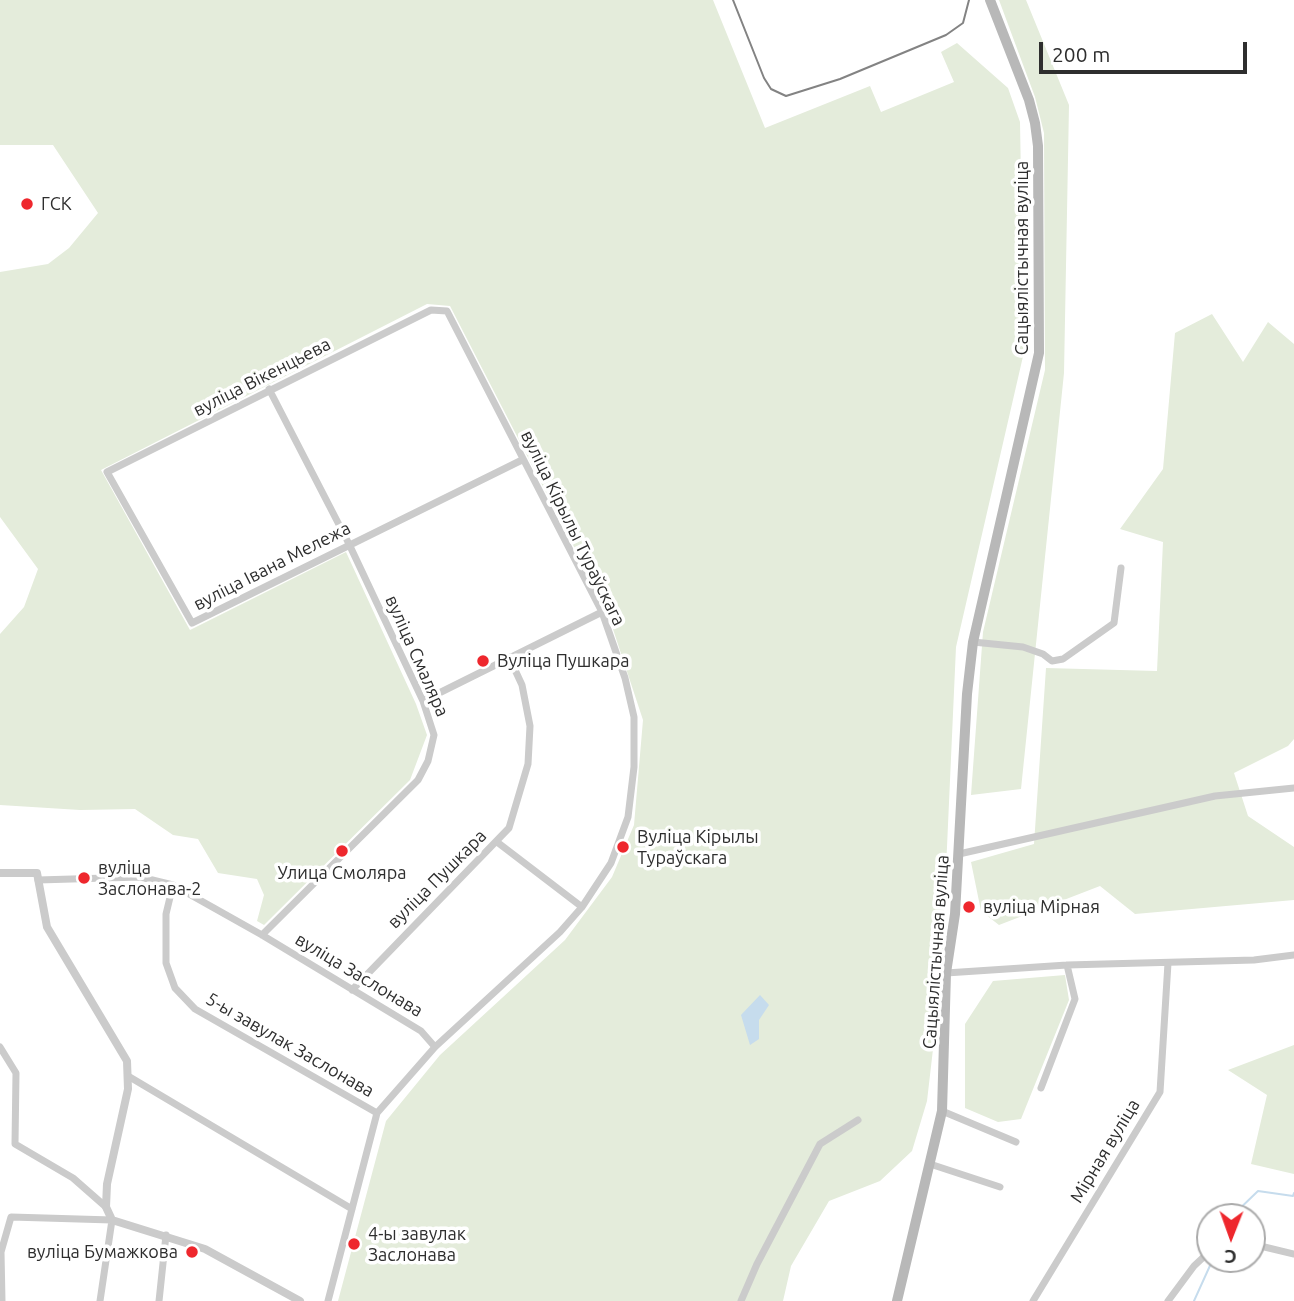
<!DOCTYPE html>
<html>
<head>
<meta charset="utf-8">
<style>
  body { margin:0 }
  #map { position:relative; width:1294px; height:1301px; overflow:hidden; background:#fff; font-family:Ubuntu,sans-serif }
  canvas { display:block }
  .north { position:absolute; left:1196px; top:1203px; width:70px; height:70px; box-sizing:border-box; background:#fff; border:2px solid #ababab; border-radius:50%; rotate:181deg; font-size:19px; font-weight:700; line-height:28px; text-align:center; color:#2e2e2e }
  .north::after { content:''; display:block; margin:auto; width:24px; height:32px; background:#ee272d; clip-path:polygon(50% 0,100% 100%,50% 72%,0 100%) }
  .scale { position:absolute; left:1039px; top:42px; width:208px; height:32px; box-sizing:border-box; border:4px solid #2e2e2e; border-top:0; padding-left:9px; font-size:21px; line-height:24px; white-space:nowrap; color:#2e2e2e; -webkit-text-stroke:5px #fff; paint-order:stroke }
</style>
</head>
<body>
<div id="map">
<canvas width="1294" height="1301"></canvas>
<div class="north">С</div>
<div class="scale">200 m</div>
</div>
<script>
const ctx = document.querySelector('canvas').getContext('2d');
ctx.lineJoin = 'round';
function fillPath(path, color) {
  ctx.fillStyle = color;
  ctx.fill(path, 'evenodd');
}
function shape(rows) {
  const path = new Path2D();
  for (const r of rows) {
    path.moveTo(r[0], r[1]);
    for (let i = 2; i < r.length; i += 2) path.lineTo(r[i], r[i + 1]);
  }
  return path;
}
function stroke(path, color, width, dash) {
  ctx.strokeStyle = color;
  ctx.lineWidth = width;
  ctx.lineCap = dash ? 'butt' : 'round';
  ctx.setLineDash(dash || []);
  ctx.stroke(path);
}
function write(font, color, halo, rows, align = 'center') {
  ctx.font = font + ' Ubuntu,sans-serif';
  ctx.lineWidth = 7;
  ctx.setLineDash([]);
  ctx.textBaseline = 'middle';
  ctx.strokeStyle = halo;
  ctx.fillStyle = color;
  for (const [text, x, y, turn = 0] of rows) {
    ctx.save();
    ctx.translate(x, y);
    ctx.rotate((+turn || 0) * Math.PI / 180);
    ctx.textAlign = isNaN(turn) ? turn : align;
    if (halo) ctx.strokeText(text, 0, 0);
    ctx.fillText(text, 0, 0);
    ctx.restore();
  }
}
const green = shape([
  [0,0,713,0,765,128,870,86,881,112,954,82,941,52,957,43,1008,88,1020,122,1024,352,956,647,941,980,927,1101,912,1151,880,1181,829,1201,791,1266,783,1301,338,1301,386,1121,440,1055,565,940,612,877,634,825,643,720,607,611,450,306,427,304,101,470,190,630,346,552,416,704,427,735,410,780,264,925,257,921,264,895,257,879,218,873,198,839,173,835,135,809,80,810,0,805,0,634,24,607,38,569,0,517,0,272,48,264,69,248,98,213,53,145,0,145],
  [999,0,1026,0,1069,105,1064,373,1021,789,971,795,983,632,1045,370,1044,133,1035,97],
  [1212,314,1243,362,1268,322,1294,344,1294,739,1288,746,1234,773,1248,816,1294,847,1294,900,1135,914,1100,886,999,925,981,911,971,862,1034,844,1046,668,1157,671,1163,542,1120,529,1163,469,1175,333],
  [1065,975,1069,1000,1021,1119,998,1122,965,1108,965,1024,993,981],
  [1294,1045,1294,1174,1251,1164,1267,1095,1228,1070]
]);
const water = shape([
  [760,995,769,1005,759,1020,759,1039,750,1045,741,1015]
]);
const stream = shape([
  [1231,1217,1258,1191,1293,1196,1294,1193],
  [1194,1301,1213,1259]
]);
const minor = shape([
  [973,642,1023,647,1043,654,1052,661,1063,659,1114,623,1121,568],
  [423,701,602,612],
  [497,842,582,907],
  [959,854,1215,796,1294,788],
  [38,880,140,877,173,885,262,935,421,1031,435,1047],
  [173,885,166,914,166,963,175,988,195,1009,377,1113],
  [262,935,418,780,428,761,434,735,423,701,349,544,269,389],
  [946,973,1067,965,1254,960,1294,955],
  [352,990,509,828,528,764,530,726,522,685,509,657],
  [0,1047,16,1073,15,1144,73,1178,106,1207],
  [128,1076,352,1209],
  [1041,1088,1075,999,1067,965],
  [942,1111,1016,1142],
  [930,1164,1000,1187],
  [1252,1244,1294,1254],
  [2,1301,1,1252,11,1217,112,1220,100,1301],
  [159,1301,166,1235],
  [328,1301,377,1113,435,1047,560,932,582,907,611,863,628,817,634,767,634,717,625,678,602,612,447,311,431,310,107,472,192,623,522,460],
  [741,1301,757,1264,820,1144,858,1120],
  [1033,1301,1160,1092,1168,963],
  [1168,1301,1194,1266,1210,1251]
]);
const tertiary = shape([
  [0,873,37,873,47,927,127,1061,128,1089,107,1184,106,1207,112,1220,205,1249,300,1301]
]);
const secondary = shape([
  [897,1301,942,1111,946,973,955,914,967,694,973,642,1039,353,1038,146,1035,123,1029,100,990,0]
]);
const tram = shape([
  [733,0,764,78,771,89,786,96,840,79,946,35,963,23,969,0]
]);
const markers = [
  [27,204,7,"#ee272d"],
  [483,661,7,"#ee272d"],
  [623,847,7,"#ee272d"],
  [342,851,7,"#ee272d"],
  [84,878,7,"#ee272d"],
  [969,907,7,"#ee272d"],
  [354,1244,7,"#ee272d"],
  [192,1252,7,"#ee272d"]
];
const poiNames = [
  ["ГСК",41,204],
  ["Вуліца Пушкара",497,661],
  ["Вуліца Кірылы",637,837],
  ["Тураўскага",637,858],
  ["вуліца",98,868],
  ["Заслонава-2",98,889],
  ["Улица Смоляра",342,873,"center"],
  ["вуліца Мірная",983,907],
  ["4-ы завулак",368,1234],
  ["Заслонава",368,1255],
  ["вуліца Бумажкова",178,1252,"right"]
];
const streetNames = [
  ["Сацыялістычная вуліца",1022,258,-90],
  ["вуліца Вікенцьева",262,377,-27],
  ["вуліца Кірылы Тураўскага",573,528,64],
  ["вуліца Івана Мележа",272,566,-27],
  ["вуліца Смаляра",417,656,66],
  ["вуліца Пушкара",437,879,-45],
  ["Сацыялістычная вуліца",936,952,-86],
  ["вуліца Заслонава",359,975,31],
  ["5-ы завулак Заслонава",290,1045,30],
  ["Мірная вуліца",1105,1151,-59]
];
fillPath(green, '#e4ecdb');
fillPath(water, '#c6dced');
stroke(stream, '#c6dced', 2);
stroke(minor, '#cbcbcb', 7);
stroke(tertiary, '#cbcbcb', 8);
stroke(secondary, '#b8b8b8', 10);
stroke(tram, '#838383', 2);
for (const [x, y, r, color] of markers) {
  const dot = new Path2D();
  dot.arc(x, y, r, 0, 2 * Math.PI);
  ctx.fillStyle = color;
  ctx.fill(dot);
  stroke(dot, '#fff', 2.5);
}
write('18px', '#2e2e2e', '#fff', poiNames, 'left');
write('18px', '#2e2e2e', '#fff', streetNames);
</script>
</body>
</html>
